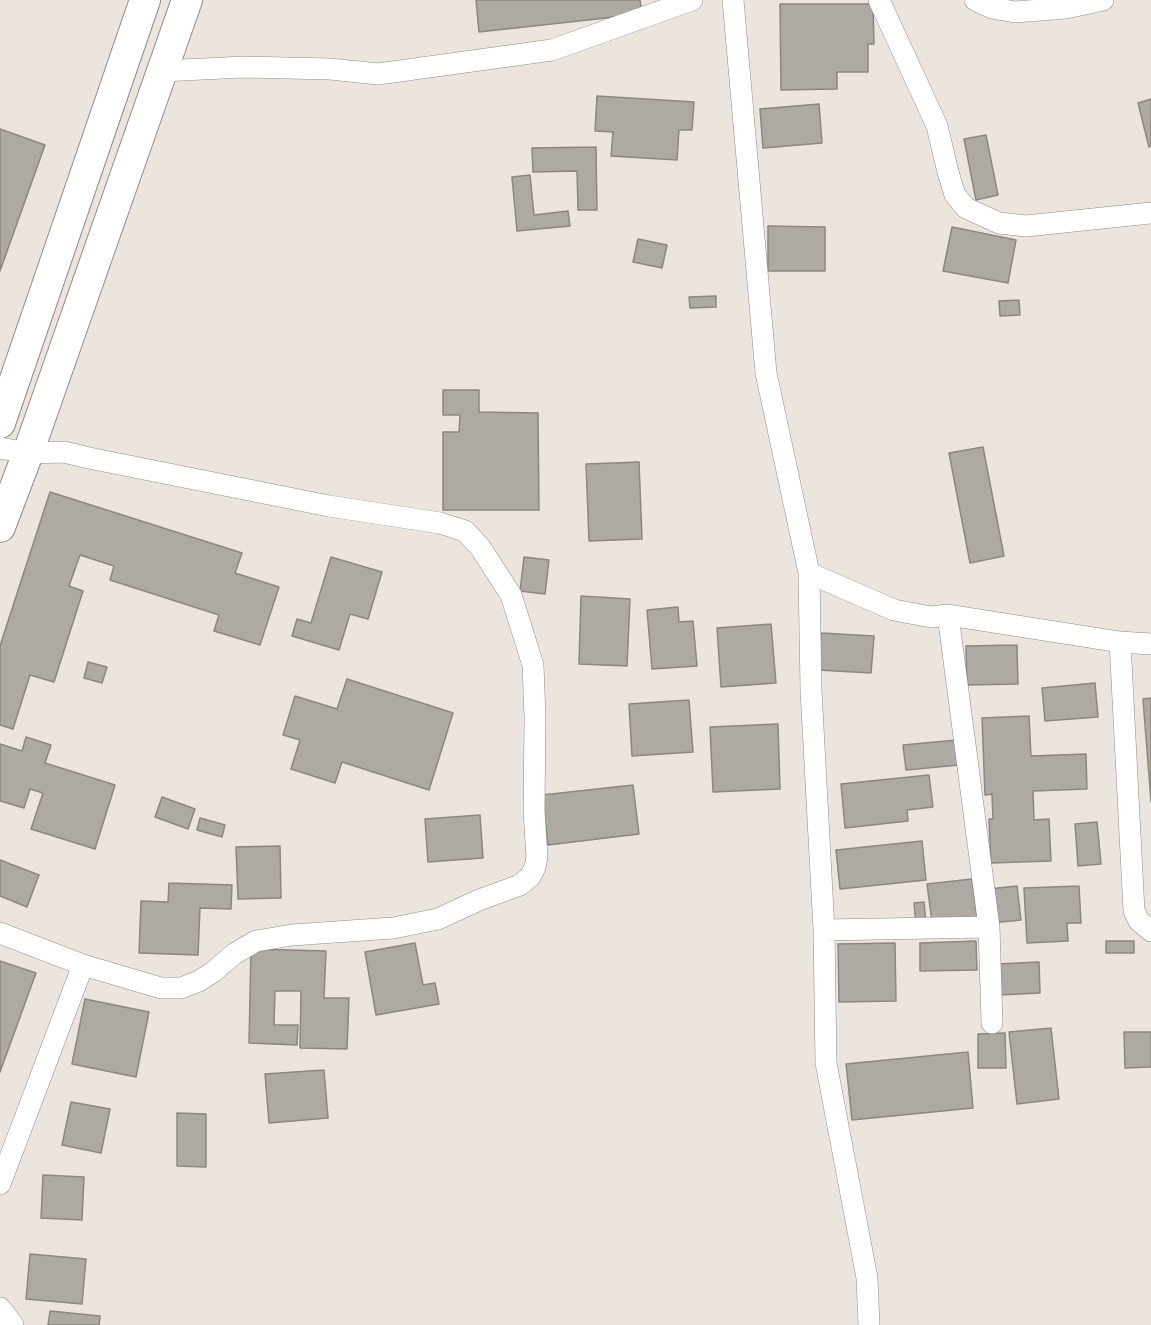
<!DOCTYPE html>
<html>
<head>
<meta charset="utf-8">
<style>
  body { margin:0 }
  canvas { display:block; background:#ebe5de }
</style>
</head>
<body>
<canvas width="1151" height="1325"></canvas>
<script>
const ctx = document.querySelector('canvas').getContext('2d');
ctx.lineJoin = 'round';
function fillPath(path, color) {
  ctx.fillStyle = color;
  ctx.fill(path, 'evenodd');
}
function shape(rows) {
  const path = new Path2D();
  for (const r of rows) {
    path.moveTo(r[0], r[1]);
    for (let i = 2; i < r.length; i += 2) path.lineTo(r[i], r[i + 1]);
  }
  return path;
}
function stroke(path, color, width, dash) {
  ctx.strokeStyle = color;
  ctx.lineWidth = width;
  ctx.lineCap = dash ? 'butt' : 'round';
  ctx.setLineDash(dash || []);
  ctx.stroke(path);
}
const building = shape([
  [476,0,640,0,642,14,479,32,476,0],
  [780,4,873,4,874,44,868,44,868,72,837,72,837,89,781,90,780,4],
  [597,96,694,102,692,130,679,130,677,160,611,156,613,132,595,131,597,96],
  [1151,99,1151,146,1149,147,1138,103,1151,99],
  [819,104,822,143,763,148,760,109,819,104],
  [0,129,45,145,0,271,0,129],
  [986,135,998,195,976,200,964,139,986,135],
  [596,147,597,210,578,210,577,171,533,172,532,148,596,147],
  [530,175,534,215,568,211,570,226,517,231,512,177,530,175],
  [768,226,825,227,825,271,768,271,768,226],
  [952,227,1016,240,1008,283,943,271,952,227],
  [638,239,667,245,662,268,633,262,638,239],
  [716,296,716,307,690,308,689,297,716,296],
  [1019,300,1020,315,1000,316,999,301,1019,300],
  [443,390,479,390,479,412,538,413,539,510,443,510,443,432,459,432,460,415,443,415,443,390],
  [983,447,1004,556,970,563,949,453,983,447],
  [639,462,642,539,589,541,586,464,639,462],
  [50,492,242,553,235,573,279,587,260,645,214,631,219,615,110,580,114,566,80,555,69,586,83,591,54,682,30,675,13,729,0,725,0,646,50,492],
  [331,557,382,572,368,619,350,614,339,650,292,636,297,619,311,623,331,557],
  [524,557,549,560,545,594,520,591,524,557],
  [581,596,630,599,627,666,579,664,581,596],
  [678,607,679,622,693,621,697,666,652,669,647,610,678,607],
  [771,624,776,683,721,687,717,628,771,624],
  [821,633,874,636,871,673,818,670,821,633],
  [1017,645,1018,684,967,685,966,646,1017,645],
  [88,662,107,667,102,683,84,678,88,662],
  [347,679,453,713,429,790,342,762,335,783,291,769,300,740,283,735,295,696,337,709,347,679],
  [1095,683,1098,717,1045,721,1042,688,1095,683],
  [1151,698,1151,802,1143,699,1151,698],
  [689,700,693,752,632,756,629,704,689,700],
  [1029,716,1031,756,1086,754,1087,789,1033,791,1034,820,1049,819,1051,861,991,863,989,819,993,819,992,794,985,795,982,718,1029,716],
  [778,724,780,789,713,792,710,727,778,724],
  [26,737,51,745,45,763,115,785,95,849,31,829,43,793,30,789,24,808,0,801,0,744,22,751,26,737],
  [957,740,959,765,906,770,903,745,957,740],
  [929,775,933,807,907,810,908,821,845,828,841,784,929,775],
  [633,785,639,834,548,845,542,795,633,785],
  [162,797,195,809,188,829,155,817,162,797],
  [480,815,483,858,428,862,425,819,480,815],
  [200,818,225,825,222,837,197,830,200,818],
  [1097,822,1101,864,1078,866,1075,824,1097,822],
  [922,841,926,880,840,889,836,850,922,841],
  [280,846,281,898,238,899,236,847,280,846],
  [0,860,39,875,27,907,0,896,0,860],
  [972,879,977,918,932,922,927,884,972,879],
  [169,883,232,885,231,909,200,908,198,955,139,953,141,901,168,902,169,883],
  [1017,886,1021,920,991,923,988,889,1017,886],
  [1079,886,1081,923,1067,923,1068,941,1027,943,1024,888,1079,886],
  [924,902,926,924,916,925,914,903,924,902],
  [976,941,977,970,920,971,920,943,976,941],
  [1106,941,1134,941,1134,953,1106,953,1106,941],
  [415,943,423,985,435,983,439,1004,376,1015,365,952,415,943],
  [895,943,896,1001,839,1002,838,944,895,943],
  [251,949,326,951,324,998,349,998,347,1049,300,1048,301,991,275,991,274,1025,298,1025,297,1045,249,1043,251,949],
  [0,961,36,973,0,1072,0,961],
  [1039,962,1040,993,999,995,997,964,1039,962],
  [85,999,149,1012,136,1077,72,1064,85,999],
  [1051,1028,1059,1099,1017,1104,1009,1032,1051,1028],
  [1124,1032,1151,1032,1151,1067,1125,1068,1124,1032],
  [1005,1033,1006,1068,978,1068,978,1034,1005,1033],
  [968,1052,973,1108,852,1120,846,1064,968,1052],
  [324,1070,328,1118,269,1123,265,1074,324,1070],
  [71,1102,110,1109,101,1153,62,1145,71,1102],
  [177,1113,206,1114,206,1167,177,1166,177,1113],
  [43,1175,84,1177,82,1220,41,1218,43,1175],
  [30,1254,86,1259,82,1304,26,1299,30,1254],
  [50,1311,100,1316,99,1325,48,1325,50,1311]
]);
const minor = shape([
  [733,0,766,373,809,573,811,690,824,930,826,1063,867,1278,869,1325],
  [879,0,937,126,948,172,955,195,966,208,999,223,1026,226,1151,213],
  [975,0,992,8,1015,12,1066,8,1103,0],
  [162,71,244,67,330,69,378,74,552,50,692,0],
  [0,448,28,453,64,452,89,458,329,506,440,523,465,531,480,547,511,595,533,665,535,717,534,811,537,857,535,867,530,877,520,885,479,900,438,919,393,928,292,935,256,941,234,954,213,972,199,981,181,988,161,988,83,965,0,933],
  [809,573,894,610,931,617,948,615,1120,642,1151,644],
  [948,615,989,927,992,1023],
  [1120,642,1134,911,1139,921,1151,931],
  [824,930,989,927],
  [0,1184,83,965],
  [0,1308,13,1325]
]);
const secondary = shape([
  [0,423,145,0],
  [0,527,28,453,187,0]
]);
fillPath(building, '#aea9a2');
stroke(building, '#8c8781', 1.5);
stroke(minor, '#918c85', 22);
stroke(secondary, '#918c85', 32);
stroke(minor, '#fff', 21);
stroke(secondary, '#fff', 30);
</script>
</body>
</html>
